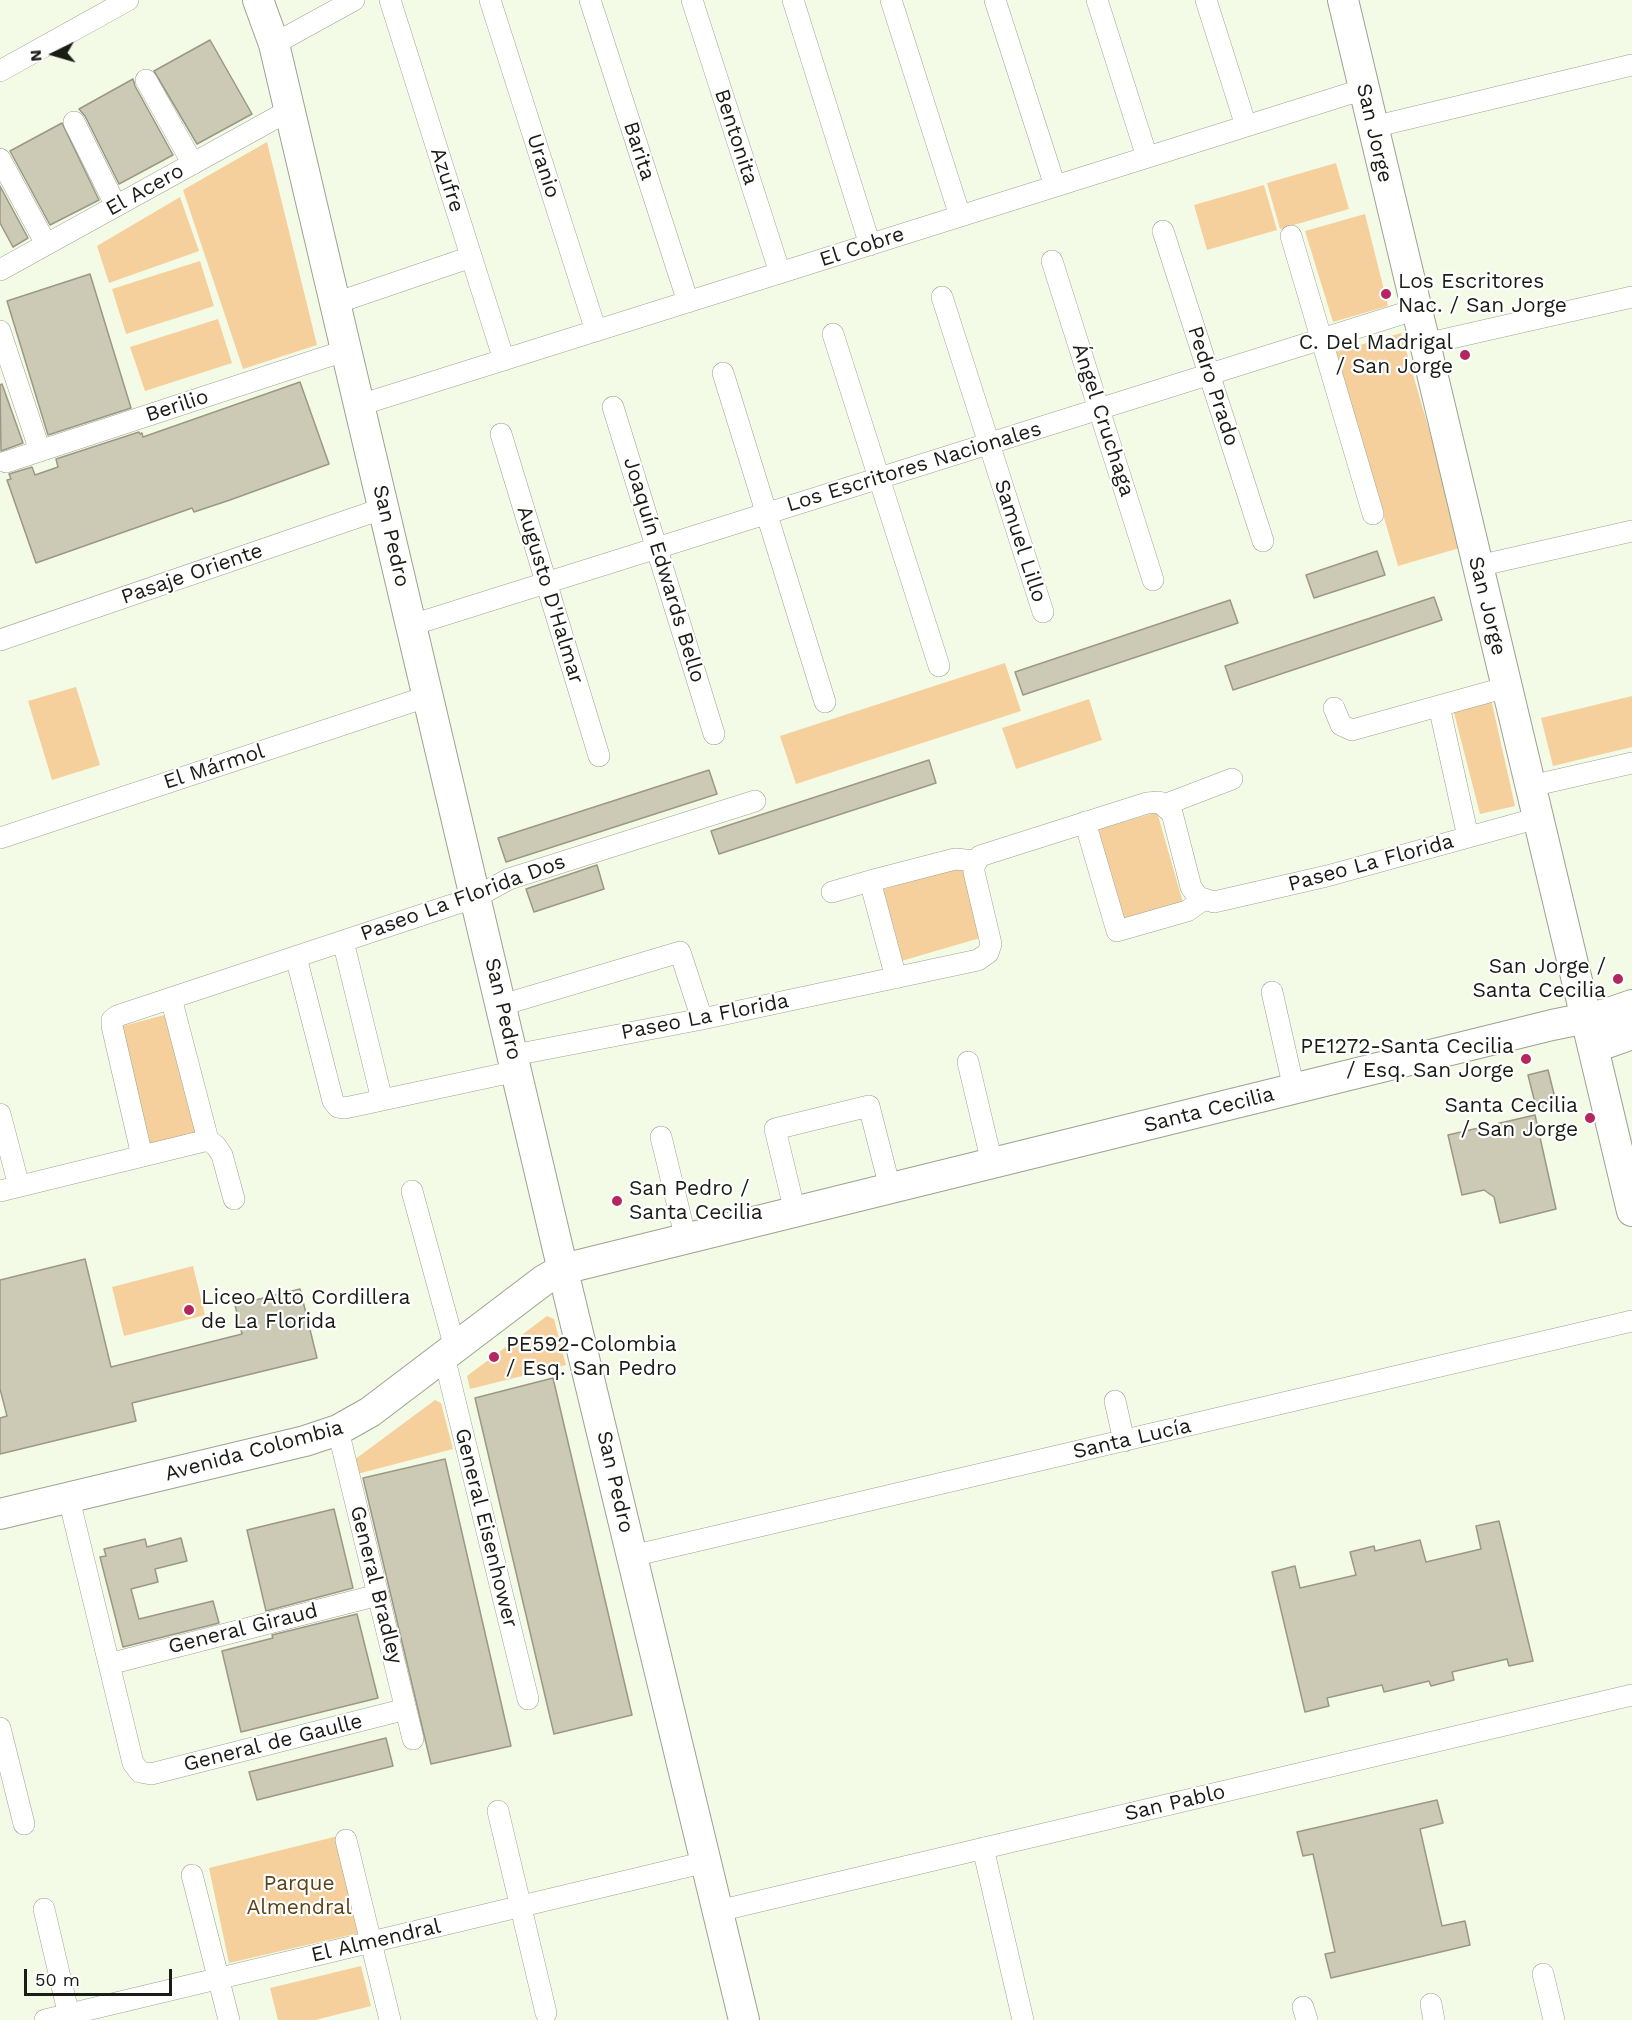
<!DOCTYPE html>
<html>
<head>
<meta charset="utf-8">
<style>
  body { margin:0 }
  #map { position:relative; width:1632px; height:2020px; overflow:hidden; background:#f3fbe7; font-family:"Work Sans",sans-serif }
  canvas { display:block }
  .north { position:absolute; left:24px; top:24px; width:60px; height:60px; -webkit-text-stroke:4px #fff; paint-order:stroke; rotate:265deg; font-size:16px; font-weight:700; line-height:24px; text-align:center; color:#1a1d16 }
  .north::after { content:''; display:block; margin:auto; width:21px; height:27px; background:#1a1d16; clip-path:polygon(50% 0,100% 100%,50% 72%,0 100%) }
  .scale { position:absolute; left:24px; top:1969px; width:148px; height:27px; box-sizing:border-box; border:3px solid #1a1d16; border-top:0; padding-left:8px; font-size:18px; line-height:21px; white-space:nowrap; color:#1a1d16; -webkit-text-stroke:4px #fff; paint-order:stroke }
</style>
</head>
<body>
<div id="map">
<canvas width="1632" height="2020"></canvas>
<div class="north">N</div>
<div class="scale">50 m</div>
</div>
<script>
const ctx = document.querySelector('canvas').getContext('2d');
ctx.lineJoin = 'round';
function fillPath(path, color) {
  ctx.fillStyle = color;
  ctx.fill(path, 'evenodd');
}
function shape(rows) {
  const path = new Path2D();
  for (const r of rows) {
    path.moveTo(r[0], r[1]);
    for (let i = 2; i < r.length; i += 2) path.lineTo(r[i], r[i + 1]);
  }
  return path;
}
function stroke(path, color, width, dash) {
  ctx.strokeStyle = color;
  ctx.lineWidth = width;
  ctx.lineCap = dash ? 'butt' : 'round';
  ctx.setLineDash(dash || []);
  ctx.stroke(path);
}
function write(font, color, halo, rows, align = 'center') {
  ctx.font = font + ' "Work Sans",sans-serif';
  ctx.lineWidth = 4.5;
  ctx.setLineDash([]);
  ctx.textBaseline = 'middle';
  ctx.strokeStyle = halo;
  ctx.fillStyle = color;
  for (const [text, x, y, turn = 0] of rows) {
    ctx.save();
    ctx.translate(x, y);
    ctx.rotate((+turn || 0) * Math.PI / 180);
    ctx.textAlign = isNaN(turn) ? turn : align;
    if (halo) ctx.strokeText(text, 0, 0);
    ctx.fillText(text, 0, 0);
    ctx.restore();
  }
}
const green = shape([
  [267,142,317,345,243,369,183,190],
  [1336,163,1349,209,1280,229,1267,183],
  [1264,185,1277,230,1207,250,1194,205],
  [180,197,199,251,109,283,97,246],
  [1365,214,1388,306,1333,322,1305,231],
  [200,261,214,306,126,334,112,289],
  [218,319,232,363,145,391,130,347],
  [1401,333,1463,547,1398,566,1336,352],
  [1005,663,1021,711,796,784,780,736],
  [76,687,100,765,52,780,28,701],
  [1632,696,1632,747,1553,766,1541,718],
  [1089,699,1102,740,1016,769,1002,728],
  [1491,699,1515,806,1480,814,1453,709],
  [1157,812,1184,906,1111,928,1083,834],
  [966,865,987,936,898,962,878,891],
  [168,1014,196,1134,148,1145,119,1027],
  [193,1266,205,1315,124,1336,112,1287],
  [547,1316,554,1319,566,1365,470,1389,467,1376],
  [435,1400,441,1403,453,1449,357,1474,354,1460],
  [338,1836,359,1933,229,1963,209,1868],
  [361,1966,371,2006,315,2020,278,2020,270,1988]
]);
const building = shape([
  [210,40,252,114,197,144,154,71,210,40],
  [133,79,135,86,173,155,119,184,85,116,79,109,133,79],
  [62,123,99,200,50,225,10,151,62,123],
  [0,186,28,238,13,247,0,223,0,186],
  [90,274,131,408,48,435,7,301,90,274],
  [300,382,329,464,230,500,194,512,192,508,36,563,7,480,11,479,9,474,32,467,35,475,58,467,56,459,139,432,140,434,142,433,143,437,300,382],
  [2,384,23,443,1,451,0,385,2,384],
  [1377,551,1385,575,1314,598,1306,575,1377,551],
  [1434,597,1442,620,1233,690,1225,666,1434,597],
  [1230,600,1238,623,1023,695,1015,672,1230,600],
  [929,760,936,783,719,854,711,831,929,760],
  [709,770,717,794,506,862,498,838,709,770],
  [597,865,604,889,534,912,526,889,597,865],
  [1548,1070,1557,1106,1537,1111,1528,1075,1548,1070],
  [1535,1115,1556,1209,1500,1223,1494,1197,1484,1190,1462,1195,1448,1135,1535,1115],
  [85,1259,111,1367,242,1334,235,1305,300,1289,317,1358,132,1403,136,1421,0,1454,0,1418,7,1416,0,1389,0,1280,85,1259],
  [553,1378,632,1715,554,1734,475,1398,553,1378],
  [445,1459,511,1746,431,1764,363,1478,445,1459],
  [334,1509,353,1588,266,1611,247,1530,334,1509],
  [1499,1521,1533,1661,1509,1666,1507,1659,1452,1672,1454,1680,1431,1686,1429,1681,1384,1692,1382,1685,1327,1698,1329,1706,1305,1712,1272,1572,1295,1566,1300,1588,1356,1575,1350,1552,1374,1546,1375,1551,1420,1540,1426,1562,1481,1549,1476,1526,1499,1521],
  [181,1538,187,1561,155,1569,158,1582,131,1589,139,1619,213,1601,219,1623,123,1647,100,1557,106,1556,104,1549,145,1539,147,1547,181,1538],
  [357,1614,378,1698,241,1732,222,1651,273,1638,272,1635,357,1614],
  [386,1738,393,1766,257,1800,249,1772,386,1738],
  [1437,1800,1443,1823,1420,1829,1442,1926,1465,1921,1470,1945,1331,1978,1325,1954,1335,1952,1313,1854,1303,1856,1297,1832,1437,1800]
]);
const street = shape([
  [390,0,504,360],
  [490,0,596,331],
  [590,0,688,302],
  [692,0,780,273],
  [793,0,870,245],
  [891,0,960,216],
  [995,0,1055,186],
  [1097,0,1147,157],
  [1206,0,1246,126],
  [274,44,354,0],
  [0,71,128,0],
  [146,80,193,164],
  [74,122,116,206],
  [1373,127,1632,65],
  [0,159,46,244],
  [1163,231,1263,541],
  [1291,236,1373,514],
  [1052,261,1153,580],
  [0,270,290,110],
  [942,297,1043,612],
  [336,303,471,257],
  [0,331,40,451],
  [833,334,939,666],
  [1425,344,1632,297],
  [723,373,825,702],
  [360,405,1364,89],
  [613,407,714,734],
  [501,434,599,756],
  [6,462,347,350],
  [1478,566,1632,531],
  [412,625,1417,309],
  [0,640,384,508],
  [1439,706,1468,837],
  [1334,708,1341,725,1352,730,1507,687],
  [1531,786,1632,763],
  [1164,805,1232,779],
  [1085,822,1117,931,1187,911,1203,900],
  [0,838,429,696],
  [832,892,870,881],
  [343,941,382,1100],
  [296,957,333,1101,338,1107,345,1108,517,1071],
  [896,978,870,881,955,859,976,861],
  [1272,992,1294,1089],
  [171,998,208,1140,216,1146,222,1155,234,1199],
  [502,1005,680,952,702,1019],
  [514,1055,702,1019,978,960,988,953,991,944,974,872,974,866,980,856,1147,803,1159,802,1172,813,1191,887,1198,897,1214,902,1327,876,1538,818],
  [968,1062,992,1163],
  [0,1114,19,1186],
  [661,1137,686,1239],
  [142,1156,112,1026,112,1020,117,1016,476,897,509,879,755,801],
  [0,1191,208,1140],
  [412,1191,455,1348],
  [795,1212,775,1129,869,1106,890,1188],
  [444,1356,528,1699],
  [1115,1401,1124,1441],
  [338,1430,413,1739],
  [69,1499,133,1763,140,1772,151,1774,406,1709],
  [632,1556,1632,1321],
  [109,1664,378,1595],
  [0,1728,24,1824],
  [498,1811,546,2013],
  [346,1840,390,2020],
  [983,1848,1023,2020],
  [192,1875,229,2020],
  [44,1909,70,2020],
  [718,1911,1632,1695],
  [1543,1974,1554,2020],
  [1431,2004,1434,2020],
  [1303,2007,1307,2020],
  [45,2020,706,1862]
]);
const secondary = shape([
  [258,0,274,44,569,1296,744,2020],
  [1343,0,1632,1211],
  [1593,1048,1632,1034],
  [0,1514,305,1441,338,1430,370,1412,544,1280,563,1269,1552,1025,1606,1014,1632,1005]
]);
const markers = [
  [1386,294,6,"#b4275e"],
  [1465,355,6,"#b4275e"],
  [1618,979,6,"#b4275e"],
  [1526,1059,6,"#b4275e"],
  [1590,1118,6,"#b4275e"],
  [617,1201,6,"#b4275e"],
  [189,1310,6,"#b4275e"],
  [494,1357,6,"#b4275e"]
];
const streetNames = [
  ["San Jorge",1374,133,77],
  ["Bentonita",736,137,72],
  ["Barita",639,151,72],
  ["Uranio",543,166,72],
  ["Azufre",447,180,72],
  ["El Acero",145,190,-29],
  ["El Cobre",862,247,-18],
  ["Pedro Prado",1213,386,72],
  ["Berilio",177,406,-18],
  ["Ángel Cruchaga",1103,420,72],
  ["Los Escritores Nacionales",914,467,-17],
  ["San Pedro",391,536,77],
  ["Samuel Lillo",1020,541,72],
  ["Joaquín Edwards Bello",664,570,73],
  ["Pasaje Oriente",192,574,-19],
  ["Augusto D'Halmar",550,595,73],
  ["San Jorge",1487,606,76],
  ["El Mármol",214,767,-18],
  ["Paseo La Florida",1371,863,-15],
  ["Paseo La Florida Dos",463,898,-20],
  ["San Pedro",503,1009,77],
  ["Paseo La Florida",705,1017,-11],
  ["Santa Cecilia",1209,1110,-14],
  ["Santa Lucía",1132,1439,-13],
  ["Avenida Colombia",254,1451,-15],
  ["San Pedro",615,1482,77],
  ["General Eisenhower",486,1528,76],
  ["General Bradley",376,1585,76],
  ["General Giraud",243,1629,-14],
  ["General de Gaulle",273,1743,-14],
  ["San Pablo",1175,1803,-13],
  ["El Almendral",376,1941,-13]
];
const poiNames = [
  ["Los Escritores",1398,282],
  ["Nac. / San Jorge",1398,306],
  ["C. Del Madrigal",1453,343,"right"],
  ["/ San Jorge",1453,367,"right"],
  ["San Jorge /",1606,967,"right"],
  ["Santa Cecilia",1606,991,"right"],
  ["PE1272-Santa Cecilia",1514,1047,"right"],
  ["/ Esq. San Jorge",1514,1071,"right"],
  ["Santa Cecilia",1578,1106,"right"],
  ["/ San Jorge",1578,1130,"right"],
  ["San Pedro /",629,1189],
  ["Santa Cecilia",629,1213],
  ["Liceo Alto Cordillera",201,1298],
  ["de La Florida",201,1322],
  ["PE592-Colombia",506,1345],
  ["/ Esq. San Pedro",506,1369]
];
const parkNames = [
  ["Parque",299,1884],
  ["Almendral",299,1908]
];
fillPath(green, '#f6d09c');
fillPath(building, '#ccc9b5');
stroke(building, '#9b9885', 1.5);
stroke(street, '#9ba390', 22);
stroke(secondary, '#9ba390', 32);
stroke(street, '#fff', 21);
stroke(secondary, '#fff', 30);
for (const [x, y, r, color] of markers) {
  const dot = new Path2D();
  dot.arc(x, y, r, 0, 2 * Math.PI);
  ctx.fillStyle = color;
  ctx.fill(dot);
  stroke(dot, '#fff', 2);
}
write('21px', '#1a1d16', '#fff', streetNames);
write('21px', '#1a1d16', '#fff', poiNames, 'left');
write('21px', '#5c4114', '#fff', parkNames);
</script>
</body>
</html>
